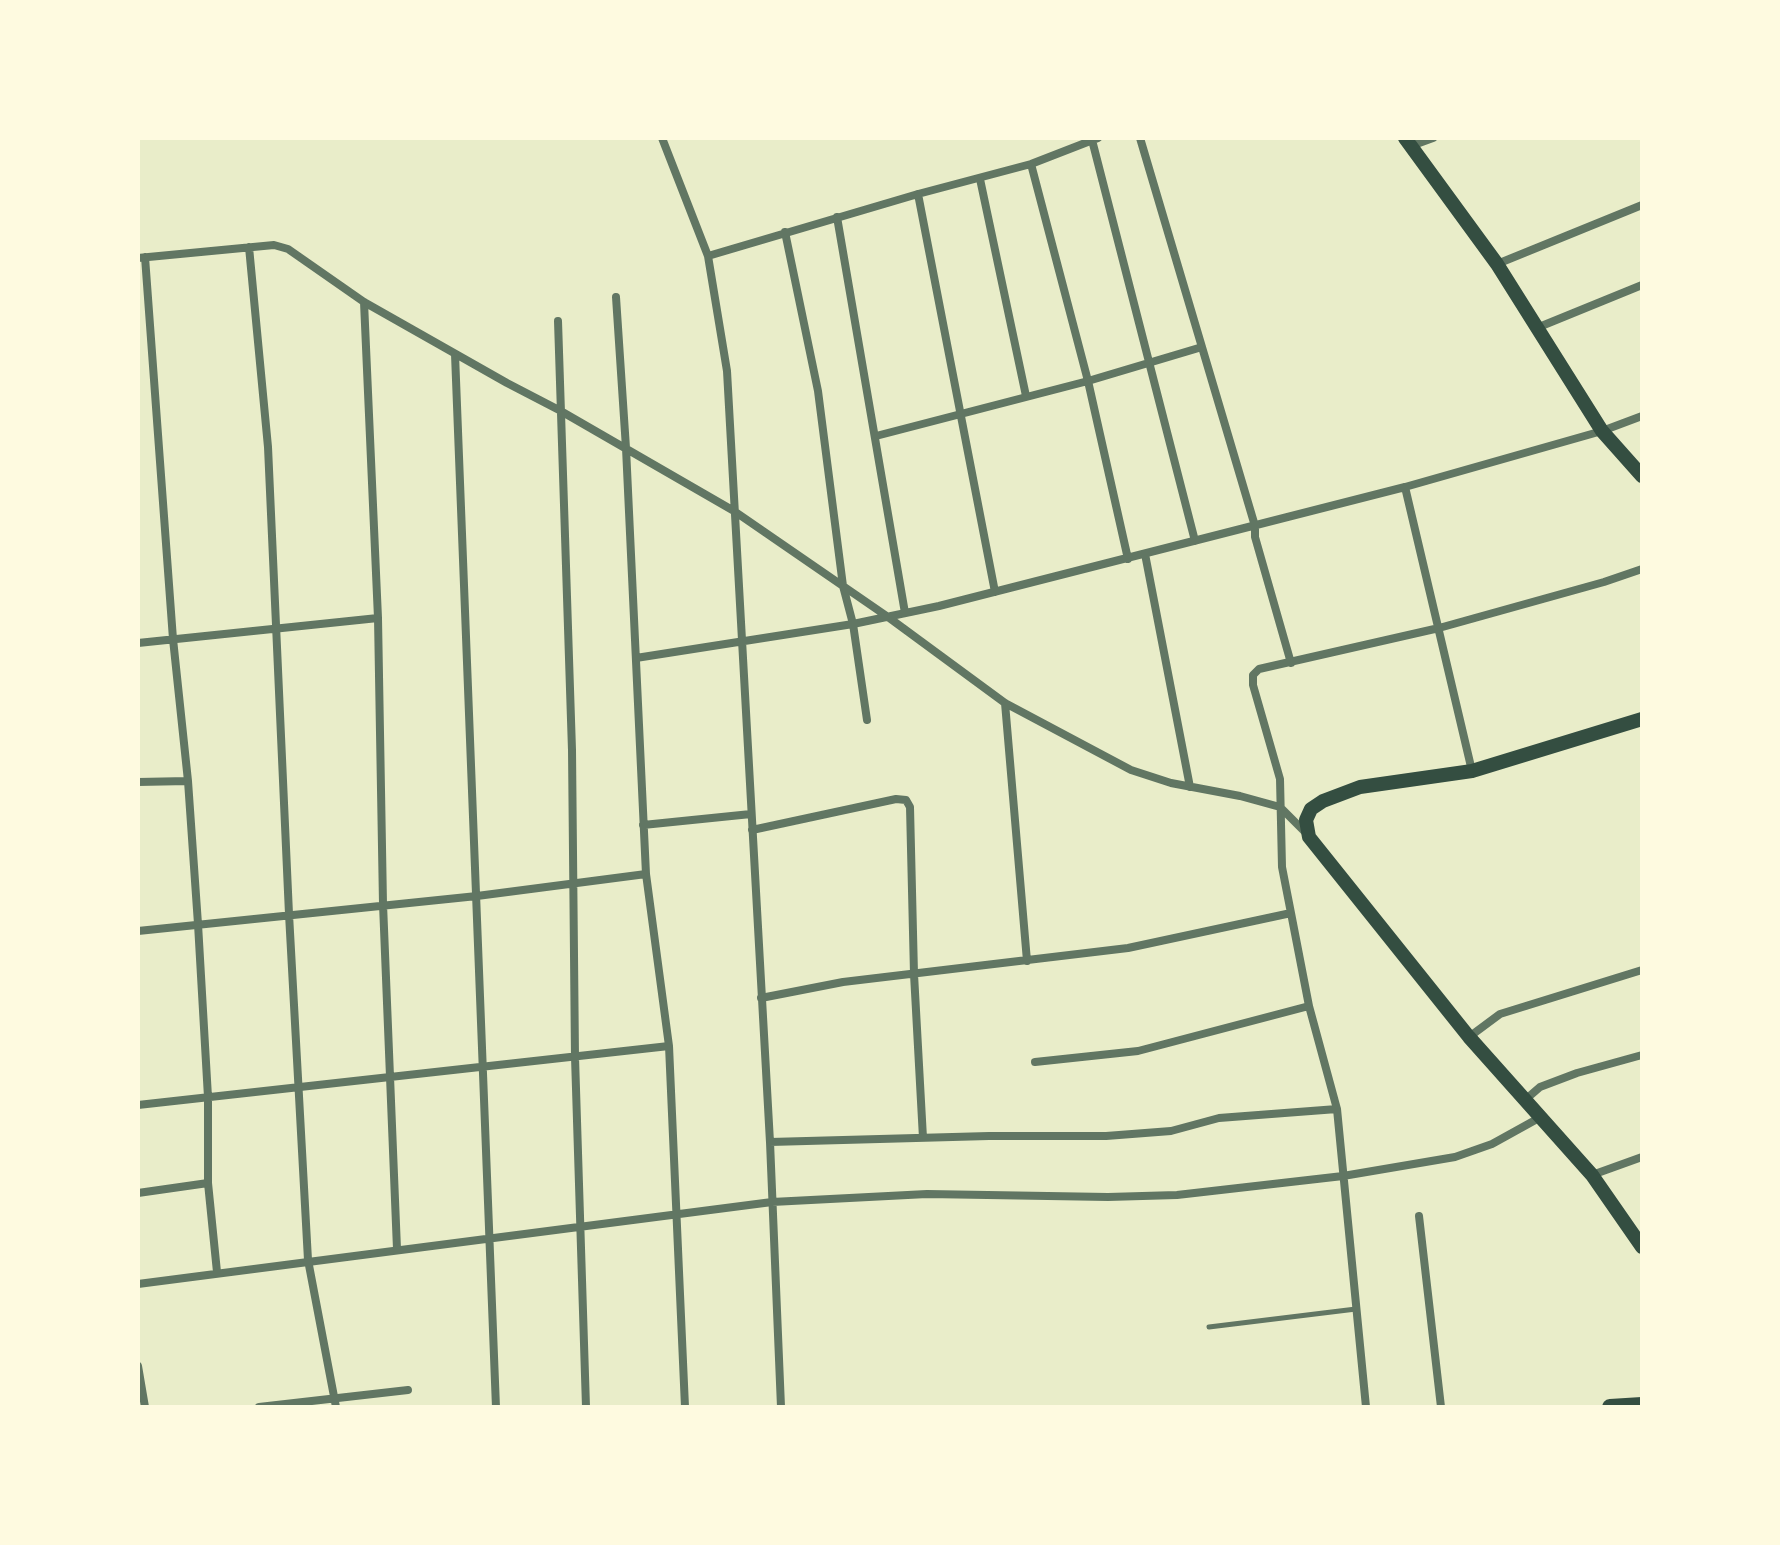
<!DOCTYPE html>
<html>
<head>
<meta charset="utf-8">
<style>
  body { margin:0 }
  #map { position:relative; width:1780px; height:1545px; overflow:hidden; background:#e9edc9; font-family:Barlow,sans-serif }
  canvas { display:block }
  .frame { position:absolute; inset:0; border:140px solid #fefae0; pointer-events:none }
</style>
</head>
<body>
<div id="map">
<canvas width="1780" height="1545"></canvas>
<div class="frame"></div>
</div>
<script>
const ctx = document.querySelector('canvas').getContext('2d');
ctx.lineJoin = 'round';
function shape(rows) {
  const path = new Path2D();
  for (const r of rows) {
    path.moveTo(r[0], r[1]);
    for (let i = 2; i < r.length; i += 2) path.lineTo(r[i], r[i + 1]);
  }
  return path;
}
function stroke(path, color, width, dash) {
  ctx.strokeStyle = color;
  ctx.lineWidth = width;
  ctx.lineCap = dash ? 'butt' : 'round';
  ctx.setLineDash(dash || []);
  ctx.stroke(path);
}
const service = shape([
  [1209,1327,1356,1309]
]);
const minor = shape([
  [662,138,708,256],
  [1140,138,1255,526,1255,537,1291,663],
  [1092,140,1195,541],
  [1411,146,1433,138],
  [1031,164,1088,381,1128,559],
  [980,179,1026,396],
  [918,194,995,592],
  [837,217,905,613],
  [785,232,818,391,843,586,853,624,867,720],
  [249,247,268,447,289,914,308,1260,336,1407],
  [145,257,173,639,188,781,198,924,208,1097,208,1183,217,1272],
  [138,258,274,245,288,249,364,302,507,383,559,410,734,511,888,617,1005,703,1131,770,1171,783,1240,796,1280,807,1306,833],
  [1497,264,1642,205],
  [616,297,626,448,646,874,669,1046,685,1407],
  [364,302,378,618,383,904,397,1249],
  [558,321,572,750,575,1057,586,1407],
  [1539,327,1642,285],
  [455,354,496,1407],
  [876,436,1088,381,1202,347],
  [1405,487,1472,771],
  [1145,554,1190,787],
  [138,643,378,618],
  [636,658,853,624,939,606,1405,487,1602,431,1642,416],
  [1005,703,1027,961],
  [138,782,188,781],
  [643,825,751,814],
  [752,830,896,799,906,800,910,807,914,974,923,1138],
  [138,931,477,896,646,874],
  [761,998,843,982,1128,948,1291,913],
  [1469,1037,1500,1014,1642,970],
  [1035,1062,1138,1051,1309,1006],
  [1525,1100,1540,1087,1577,1073,1642,1055],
  [138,1105,669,1046],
  [770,1142,989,1136,1106,1136,1171,1131,1219,1118,1337,1109],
  [1592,1175,1642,1157],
  [138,1193,208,1183],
  [1419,1216,1441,1407],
  [138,1284,772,1202,927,1194,1108,1197,1177,1195,1343,1176,1455,1157,1492,1144,1539,1118],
  [138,1366,145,1407],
  [259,1407,408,1390],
  [781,1407,770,1142,727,371,708,256,918,194,1031,164,1098,138],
  [1366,1407,1337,1109,1309,1006,1291,913,1282,867,1280,779,1253,685,1253,675,1259,669,1439,628,1604,582,1642,569]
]);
const secondary = shape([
  [1405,138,1497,264,1602,431,1642,476],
  [1642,719,1472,771,1360,787,1323,801,1311,809,1306,820,1309,837,1469,1037,1592,1175,1642,1247]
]);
const primary = shape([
  [1610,1407,1642,1405]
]);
stroke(service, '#617663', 5);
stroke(minor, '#617663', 8);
stroke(secondary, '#344e41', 14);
stroke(primary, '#344e41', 16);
</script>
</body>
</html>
